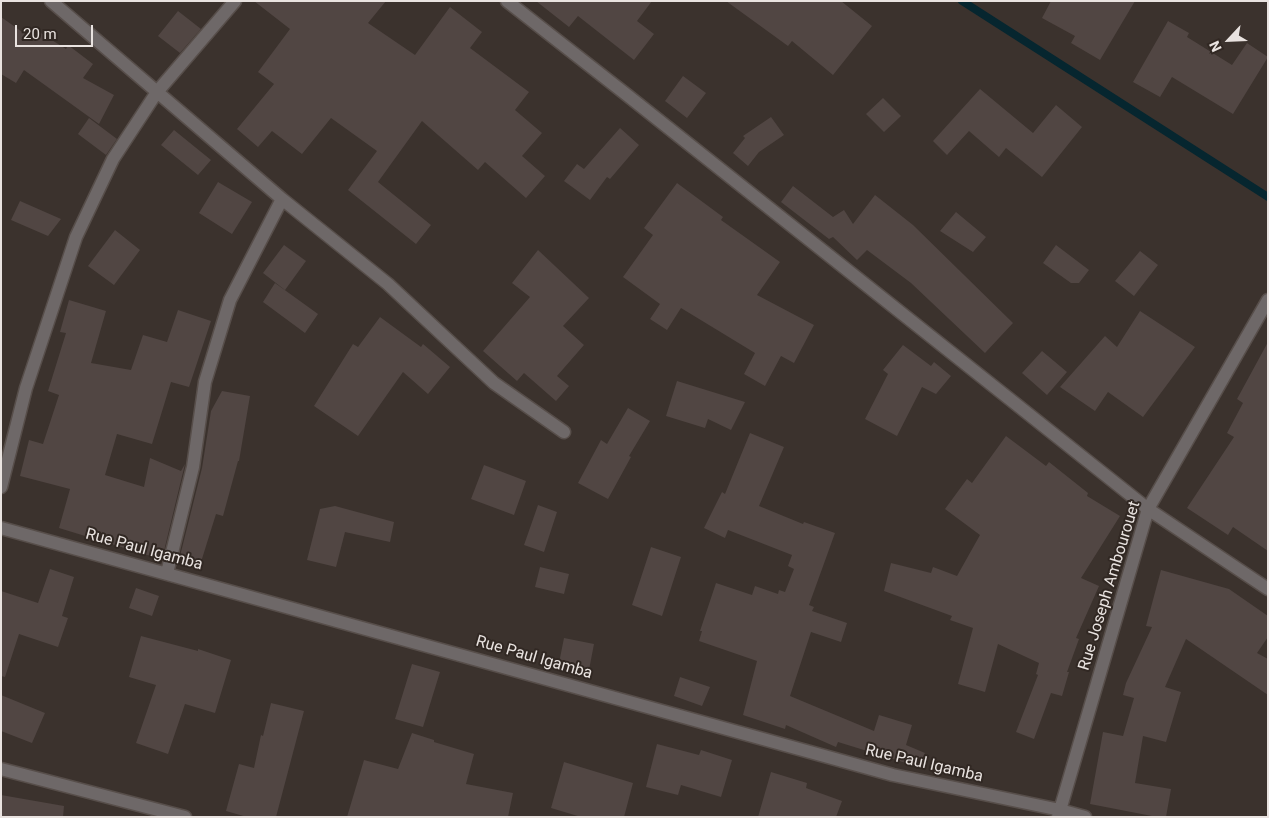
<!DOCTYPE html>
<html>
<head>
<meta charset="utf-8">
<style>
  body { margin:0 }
  #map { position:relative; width:1269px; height:818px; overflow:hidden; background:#3b322d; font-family:Roboto,sans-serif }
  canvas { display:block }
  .frame { position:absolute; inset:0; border:2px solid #e9e3e0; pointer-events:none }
  .north { position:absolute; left:1204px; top:15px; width:50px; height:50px; -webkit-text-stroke:4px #312823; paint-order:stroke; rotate:245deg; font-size:14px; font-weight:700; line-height:20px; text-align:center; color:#e9e3e0 }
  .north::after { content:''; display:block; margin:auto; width:18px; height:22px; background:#e9e3e0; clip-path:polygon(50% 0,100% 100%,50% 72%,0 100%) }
  .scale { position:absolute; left:15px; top:25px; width:78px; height:22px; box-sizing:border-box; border:2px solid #e9e3e0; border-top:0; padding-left:6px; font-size:15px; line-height:18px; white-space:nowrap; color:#e9e3e0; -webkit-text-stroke:4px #312823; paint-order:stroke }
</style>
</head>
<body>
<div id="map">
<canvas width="1269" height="818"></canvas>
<div class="frame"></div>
<div class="north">N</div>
<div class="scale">20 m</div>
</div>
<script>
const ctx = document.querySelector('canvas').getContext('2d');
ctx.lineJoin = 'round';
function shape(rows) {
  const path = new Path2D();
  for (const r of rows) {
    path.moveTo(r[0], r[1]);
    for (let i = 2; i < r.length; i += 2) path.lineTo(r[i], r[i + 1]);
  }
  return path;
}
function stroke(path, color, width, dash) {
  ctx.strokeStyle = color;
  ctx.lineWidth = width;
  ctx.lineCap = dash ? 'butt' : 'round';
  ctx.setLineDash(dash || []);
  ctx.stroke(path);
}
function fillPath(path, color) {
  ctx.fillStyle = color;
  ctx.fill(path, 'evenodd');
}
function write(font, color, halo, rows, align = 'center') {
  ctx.font = font + ' Roboto,sans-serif';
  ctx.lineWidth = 4;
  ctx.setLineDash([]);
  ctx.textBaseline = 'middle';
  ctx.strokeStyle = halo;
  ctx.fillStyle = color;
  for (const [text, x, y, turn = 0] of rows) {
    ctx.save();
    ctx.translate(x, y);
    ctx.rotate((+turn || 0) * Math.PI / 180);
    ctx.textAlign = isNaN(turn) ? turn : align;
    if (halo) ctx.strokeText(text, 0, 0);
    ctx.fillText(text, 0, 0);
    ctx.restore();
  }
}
const stream = shape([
  [962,1,1268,197]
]);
const building = shape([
  [254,1,386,1,368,23,415,55,450,7,482,32,470,48,529,92,515,110,542,133,522,156,545,176,526,198,485,162,478,170,422,121,378,182,431,225,416,244,348,190,377,151,331,118,302,154,272,131,258,147,237,129,274,84,258,72,290,29],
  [536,1,652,1,637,21,654,34,634,60,578,16,569,27],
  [726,1,841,1,872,26,833,75,792,41,788,46],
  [1051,1,1135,1,1100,60,1071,43,1075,36,1042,18],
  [178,11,201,29,180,53,158,36],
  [1,17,28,36,33,28,66,49,68,45,93,64,83,78,114,95,99,124,24,70,16,83,1,74],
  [1168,21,1189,33,1187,37,1232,65,1247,43,1268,57,1233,114,1172,77,1160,97,1133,82],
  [683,76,706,93,687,118,665,101],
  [980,89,1033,133,1056,105,1082,127,1042,177,1006,148,999,157,969,131,947,155,933,141],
  [883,98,901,116,884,132,866,114],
  [771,117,784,135,759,152,748,166,733,153,745,138,743,136],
  [89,118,117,139,106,155,78,134],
  [620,128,639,145,610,179,607,177,590,200,564,181,577,164,584,169],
  [174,130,211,160,198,175,161,145],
  [218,182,252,202,232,234,199,213],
  [677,183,723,217,721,220,780,262,757,295,814,325,794,363,781,356,765,386,744,374,755,353,681,308,667,330,650,319,660,304,623,277,653,235,644,228],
  [793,186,833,217,844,210,853,224,875,195,913,225,1013,323,985,353,911,283,867,250,857,260,833,237,829,239,781,202],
  [20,201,61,219,48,236,11,220],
  [956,212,986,237,973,252,940,231],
  [115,230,140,250,114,285,88,266],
  [284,245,306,261,285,290,263,273],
  [1056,245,1089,270,1079,283,1071,283,1043,263],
  [538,250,589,298,563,326,584,345,557,376,569,386,556,401,524,373,517,381,483,351,530,297,512,283],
  [1140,251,1158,265,1134,296,1115,281],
  [275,283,318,314,305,333,263,302],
  [69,300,106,311,91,363,131,370,143,335,167,342,178,310,211,321,189,387,171,382,152,444,117,434,105,475,144,487,150,458,181,471,185,464,164,551,159,550,157,558,59,528,70,489,20,476,29,440,43,444,59,395,48,391,66,333,60,332],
  [1140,311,1195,347,1143,417,1108,392,1095,411,1060,387,1105,336,1117,347],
  [380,317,421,347,423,344,450,367,428,394,403,372,358,436,314,406,353,344,358,347],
  [1268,342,1268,551,1233,527,1228,535,1187,508,1234,437,1227,433,1243,403,1237,399],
  [903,345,931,366,934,362,951,376,936,394,922,387,897,436,865,419,888,374,883,370],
  [1042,351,1067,372,1047,395,1022,373],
  [677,381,745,402,731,430,708,419,705,428,666,416],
  [222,391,250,396,239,461,238,461,223,516,216,514,201,562,180,556,202,468,211,411],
  [628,408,650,421,629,456,631,457,608,499,578,483,601,440,607,444],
  [750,433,784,447,759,506,803,524,804,522,835,533,809,605,814,607,812,611,847,623,841,642,811,632,790,696,874,731,879,715,912,725,906,745,925,753,919,767,838,742,836,747,786,725,785,729,743,715,757,661,699,641,702,631,700,631,716,583,752,595,755,586,778,594,779,590,785,592,794,569,788,566,792,555,728,530,725,538,704,528,722,492,725,494],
  [1006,436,1046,466,1049,462,1088,493,1087,496,1120,516,1081,578,1099,586,1076,638,1079,639,1067,672,1069,672,1062,696,1051,693,1034,739,1016,732,1038,675,1036,674,1039,663,998,644,985,692,958,684,973,628,950,620,952,616,884,591,891,563,931,573,933,567,957,576,980,535,945,509,967,479,972,483],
  [484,465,526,481,514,515,471,499],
  [538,505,557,512,544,552,524,545],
  [335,506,394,522,390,542,345,532,336,567,307,560,320,509],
  [651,547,681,557,662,616,632,605],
  [540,567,569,574,564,594,535,587],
  [50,569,74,577,62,616,68,618,58,647,19,634,5,677,1,676,1,591,38,603],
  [1161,570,1229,589,1268,616,1268,637,1257,653,1268,659,1268,695,1186,639,1165,687,1181,692,1166,742,1143,736,1135,783,1171,789,1166,817,1157,817,1090,804,1103,732,1123,736,1134,698,1123,695,1126,683,1152,627,1146,626],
  [136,588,159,596,152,616,129,608],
  [141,636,198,651,198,649,231,660,215,713,185,704,168,754,136,743,156,685,129,677],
  [564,638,594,644,589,670,559,663],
  [412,664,440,672,423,727,395,719],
  [680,677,710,687,702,706,674,696],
  [1,695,45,713,32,743,1,731],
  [271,703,304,711,276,817,247,817,226,811,239,764,254,768,261,735,263,736],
  [412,733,434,740,434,742,474,754,466,784,513,793,508,817,347,817,364,760,398,769],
  [657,744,699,755,701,750,732,760,721,797,681,785,678,795,646,787],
  [564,762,633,783,624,817,581,817,551,808],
  [771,772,807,783,806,788,842,801,836,817,758,817],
  [1,795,64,806,63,817,1,817]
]);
const minor = shape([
  [51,1,282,199,388,284,494,383,564,432],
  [507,1,627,95,1148,509,1268,589],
  [1,487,26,388,76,237,113,159,157,92,235,1],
  [1,528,893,775,1060,810,1085,817],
  [167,573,193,467,205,382,230,300,282,199],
  [1,769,185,817],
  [1058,817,1148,509,1268,300]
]);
const streetNames = [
  ["Rue Paul Igamba",144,550,15],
  ["Rue Joseph Ambourouet",1110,586,-73],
  ["Rue Paul Igamba",534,658,16],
  ["Rue Paul Igamba",924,764,13]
];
stroke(stream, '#06262f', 8);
fillPath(building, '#514643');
stroke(minor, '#574e4a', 15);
stroke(minor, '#6e6868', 12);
write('16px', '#e9e3e0', '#312823', streetNames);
</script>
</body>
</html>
